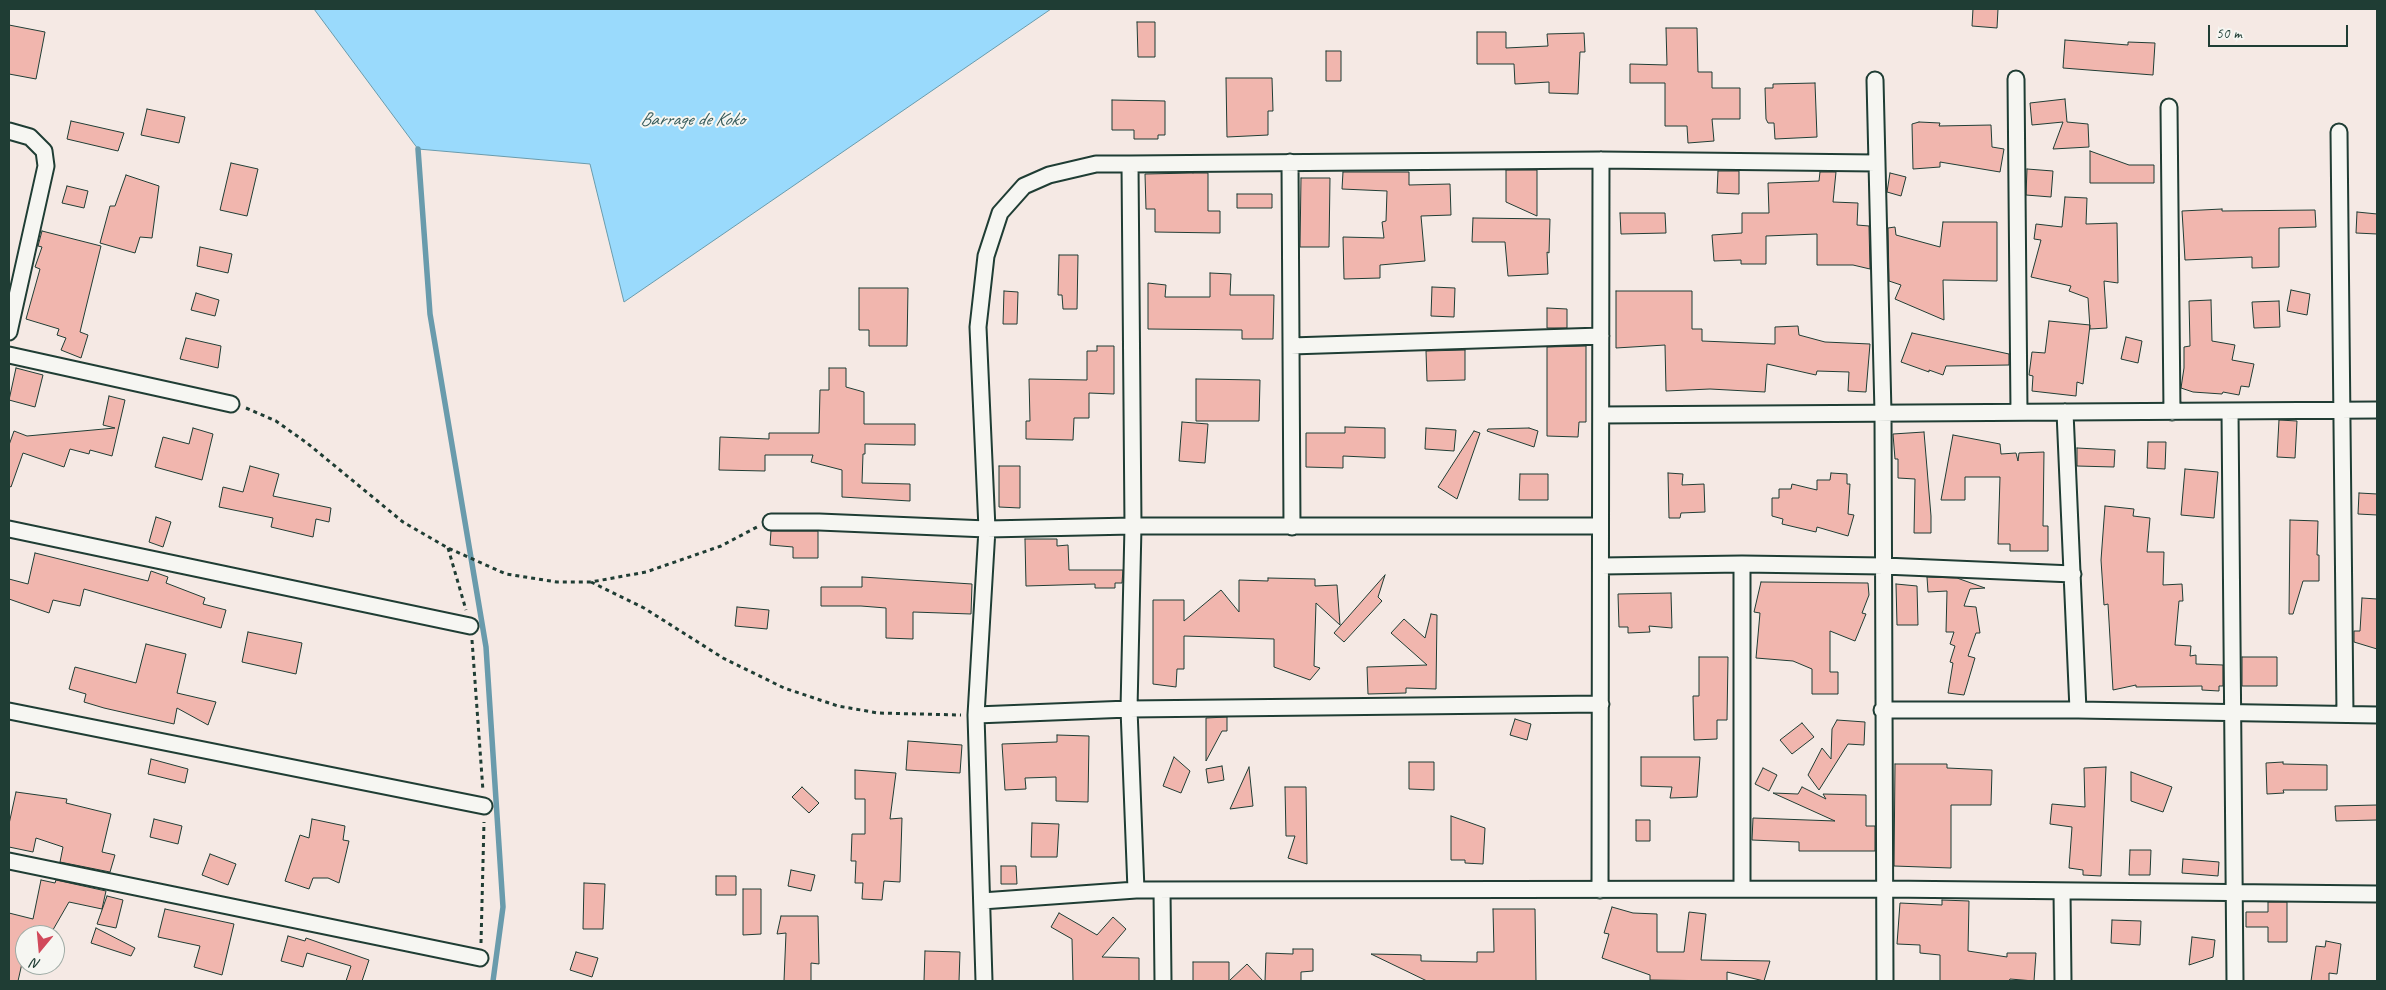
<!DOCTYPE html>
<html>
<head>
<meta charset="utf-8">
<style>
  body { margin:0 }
  #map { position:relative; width:2386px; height:990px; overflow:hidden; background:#f5e9e4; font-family:Caveat,sans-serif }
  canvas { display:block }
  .frame { position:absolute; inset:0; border:10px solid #1f3d34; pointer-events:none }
  .north { position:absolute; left:15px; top:925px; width:50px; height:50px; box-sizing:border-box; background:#f6f6f2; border:1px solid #a0aca6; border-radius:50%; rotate:197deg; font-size:14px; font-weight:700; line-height:20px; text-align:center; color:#1f3d34 }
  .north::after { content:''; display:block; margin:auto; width:18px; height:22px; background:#d1495b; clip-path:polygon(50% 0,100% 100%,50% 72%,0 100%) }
  .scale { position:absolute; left:2208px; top:25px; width:140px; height:22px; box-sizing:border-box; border:2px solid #1f3d34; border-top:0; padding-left:6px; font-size:15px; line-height:18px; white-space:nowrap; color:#1f3d34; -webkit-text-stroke:4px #f6f6f2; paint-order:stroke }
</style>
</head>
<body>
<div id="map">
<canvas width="2386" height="990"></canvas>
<div class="frame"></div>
<div class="north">N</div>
<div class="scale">50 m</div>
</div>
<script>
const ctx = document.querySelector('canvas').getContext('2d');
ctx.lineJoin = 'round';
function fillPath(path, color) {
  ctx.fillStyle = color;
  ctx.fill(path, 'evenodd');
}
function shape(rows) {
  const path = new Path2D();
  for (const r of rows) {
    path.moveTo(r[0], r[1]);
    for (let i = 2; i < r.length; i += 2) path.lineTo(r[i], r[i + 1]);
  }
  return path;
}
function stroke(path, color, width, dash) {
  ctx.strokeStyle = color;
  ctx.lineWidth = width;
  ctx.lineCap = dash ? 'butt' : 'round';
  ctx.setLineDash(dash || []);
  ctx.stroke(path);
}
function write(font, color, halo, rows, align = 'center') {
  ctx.font = font + ' Caveat,sans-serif';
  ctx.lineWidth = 4;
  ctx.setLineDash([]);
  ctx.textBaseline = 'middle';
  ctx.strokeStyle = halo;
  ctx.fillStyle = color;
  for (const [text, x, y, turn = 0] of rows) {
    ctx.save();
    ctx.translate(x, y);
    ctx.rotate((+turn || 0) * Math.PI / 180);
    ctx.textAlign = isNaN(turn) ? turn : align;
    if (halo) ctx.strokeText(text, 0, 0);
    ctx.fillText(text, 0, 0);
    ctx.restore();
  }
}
const water = shape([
  [314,9,1051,9,624,302,590,164,418,149,314,9]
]);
const stream = shape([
  [418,149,430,314,486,647,503,907,493,981]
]);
const building = shape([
  [1973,9,1998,9,1997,28,1972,26,1973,9],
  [1137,22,1155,22,1155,57,1138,57,1137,22],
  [9,25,45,32,36,79,9,74,9,25],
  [1666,28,1697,28,1698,72,1712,72,1712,88,1740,88,1740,119,1712,119,1714,141,1688,143,1687,126,1665,126,1665,83,1630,83,1630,64,1667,65,1666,28],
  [1477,32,1506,32,1506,48,1548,46,1547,34,1584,33,1585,52,1580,52,1578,94,1549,93,1549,82,1515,84,1514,64,1477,64,1477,32],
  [2065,40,2128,45,2128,42,2155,43,2153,75,2063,68,2065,40],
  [1326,51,1341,51,1341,81,1326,81,1326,51],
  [1226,78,1272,78,1273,111,1268,111,1268,135,1227,137,1226,78],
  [1815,83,1817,137,1775,139,1774,123,1768,123,1766,119,1765,88,1773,88,1773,84,1815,83],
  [2065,99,2067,122,2088,124,2089,147,2053,149,2063,122,2032,125,2030,103,2065,99],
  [1112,100,1165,101,1165,135,1158,135,1158,139,1134,139,1134,130,1112,130,1112,100],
  [147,109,185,117,179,143,141,135,147,109],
  [71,121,124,133,118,151,67,139,71,121],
  [1919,122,1940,123,1939,126,1991,125,1992,147,2004,149,2000,172,1940,162,1940,167,1913,169,1912,124,1919,122],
  [2090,151,2129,165,2154,165,2154,183,2090,183,2090,151],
  [231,163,258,169,247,216,220,210,231,163],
  [2027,169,2053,171,2051,197,2026,195,2027,169],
  [1506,170,1537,170,1537,216,1506,202,1506,170],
  [1718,171,1739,171,1739,194,1717,193,1718,171],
  [1343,172,1409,172,1409,185,1450,184,1451,215,1421,216,1425,261,1380,265,1380,278,1344,279,1343,237,1384,238,1382,222,1386,221,1387,191,1342,189,1343,172],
  [1820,172,1836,172,1833,202,1858,203,1857,225,1869,226,1870,269,1853,265,1817,265,1817,234,1766,236,1766,264,1741,264,1741,260,1714,261,1712,235,1742,233,1742,213,1769,213,1768,183,1819,181,1820,172],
  [1193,173,1208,173,1208,211,1220,211,1220,233,1155,232,1155,209,1146,209,1145,174,1193,173],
  [1890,173,1906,177,1901,196,1887,192,1890,173],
  [126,175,159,186,152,238,140,237,135,253,100,243,110,206,115,206,126,175],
  [1301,178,1330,178,1329,247,1300,247,1301,178],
  [67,186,88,191,84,208,62,203,67,186],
  [1237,194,1272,194,1272,208,1237,208,1237,194],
  [2065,197,2087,198,2086,224,2117,223,2118,283,2104,281,2107,328,2090,329,2088,298,2069,291,2071,286,2031,277,2041,240,2034,239,2036,224,2062,227,2065,197],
  [2222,209,2222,211,2315,210,2316,227,2279,228,2279,267,2252,268,2252,257,2185,260,2182,211,2222,209],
  [2357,212,2377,214,2377,234,2356,233,2357,212],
  [1620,213,1665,213,1666,233,1621,234,1620,213],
  [1473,218,1550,219,1549,253,1547,252,1548,274,1508,276,1505,242,1472,242,1473,218],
  [1943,222,1997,222,1997,281,1943,280,1944,320,1895,299,1901,285,1889,281,1888,228,1895,227,1896,235,1940,247,1943,222],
  [42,231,101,246,80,332,88,335,81,358,61,350,66,338,57,335,59,329,26,319,40,269,35,267,42,247,38,246,42,231],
  [200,247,232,254,228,273,197,266,200,247],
  [1059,255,1078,255,1077,309,1063,309,1062,295,1058,295,1059,255],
  [1210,273,1231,274,1230,295,1274,295,1273,339,1242,339,1242,330,1148,329,1148,283,1166,285,1165,297,1210,297,1210,273],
  [1432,287,1455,288,1454,317,1431,316,1432,287],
  [859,288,908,288,907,346,869,346,869,330,859,330,859,288],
  [2291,290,2310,294,2307,315,2287,311,2291,290],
  [1004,291,1018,292,1017,324,1003,324,1004,291],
  [1616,291,1692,291,1692,329,1702,329,1702,341,1775,344,1775,327,1798,326,1799,335,1825,342,1870,344,1866,392,1848,391,1849,372,1817,371,1816,375,1767,364,1765,392,1710,389,1666,391,1665,345,1616,348,1616,291],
  [196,293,219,300,215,316,191,310,196,293],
  [2211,300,2212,341,2235,345,2232,360,2254,364,2249,387,2241,386,2239,395,2223,392,2222,394,2193,392,2181,388,2184,368,2184,347,2190,346,2189,301,2211,300],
  [2279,301,2280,327,2254,328,2252,302,2279,301],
  [1547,308,1567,309,1567,328,1547,328,1547,308],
  [2049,321,2090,325,2083,384,2077,382,2076,396,2032,391,2033,376,2029,375,2032,352,2045,353,2049,321],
  [1912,333,2009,354,2009,365,1946,366,1943,375,1929,370,1929,372,1901,362,1912,333],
  [2126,337,2142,341,2138,363,2121,359,2126,337],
  [186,338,221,346,218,368,180,359,186,338],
  [1097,346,1114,346,1114,394,1089,393,1089,418,1074,418,1073,440,1026,439,1026,421,1030,421,1029,379,1087,380,1087,351,1097,351,1097,346],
  [1586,346,1586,422,1579,422,1578,437,1547,436,1547,347,1586,346],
  [1465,350,1465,380,1427,381,1426,351,1465,350],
  [16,368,43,375,35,407,9,400,16,368],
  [829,368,846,368,846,387,864,392,864,424,915,424,915,445,865,444,865,454,863,454,862,483,910,484,910,501,842,497,842,470,811,462,813,455,765,455,765,471,719,470,720,437,769,439,769,433,819,433,820,390,829,390,829,368],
  [1196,379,1260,380,1259,421,1196,421,1196,379],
  [109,396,125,400,112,456,90,450,89,454,70,449,64,467,23,453,11,487,9,486,9,445,14,431,27,436,115,428,103,425,109,396],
  [2279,420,2297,421,2295,458,2277,457,2279,420],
  [1182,422,1208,424,1205,463,1179,461,1182,422],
  [1345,427,1385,428,1385,458,1343,456,1343,468,1306,467,1306,433,1345,433,1345,427],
  [193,428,213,434,202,480,155,467,163,437,189,444,193,428],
  [1426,428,1456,430,1454,451,1425,449,1426,428],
  [1529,428,1538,431,1534,447,1487,431,1488,429,1529,428],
  [1474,431,1480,433,1457,499,1438,487,1474,431],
  [1924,432,1931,516,1931,533,1914,533,1915,479,1898,478,1898,459,1895,459,1893,434,1924,432],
  [1953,435,2000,444,2001,454,2016,453,2018,461,2019,453,2044,452,2043,526,2048,526,2048,551,2010,551,2010,544,1998,544,2000,477,1965,477,1965,500,1941,500,1953,435],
  [2148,442,2166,442,2165,469,2147,468,2148,442],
  [2077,448,2115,450,2114,467,2077,466,2077,448],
  [250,466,279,474,273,496,331,508,329,522,316,519,313,537,271,527,273,518,219,507,223,487,243,492,250,466],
  [999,466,1020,466,1020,508,999,507,999,466],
  [2185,469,2218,472,2214,518,2181,515,2185,469],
  [1668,473,1683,474,1682,485,1704,484,1705,512,1681,513,1680,518,1669,518,1668,473],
  [1831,473,1847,474,1847,484,1850,484,1848,514,1854,515,1848,536,1817,527,1816,532,1782,524,1783,519,1772,516,1772,498,1779,498,1779,489,1791,489,1792,484,1817,490,1817,480,1830,480,1831,473],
  [1520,474,1548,474,1548,500,1519,500,1520,474],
  [2359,493,2377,494,2377,515,2358,514,2359,493],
  [2105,506,2134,509,2133,516,2150,518,2147,552,2164,552,2163,585,2182,584,2183,601,2179,601,2175,645,2191,646,2190,656,2196,655,2196,664,2223,665,2223,686,2219,686,2219,691,2202,690,2202,686,2136,687,2136,685,2113,690,2108,604,2104,605,2101,560,2105,506],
  [156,517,171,522,163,547,149,542,156,517],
  [2290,520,2318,521,2317,555,2319,555,2319,581,2303,581,2293,614,2289,614,2290,520],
  [771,531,818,531,818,558,793,558,793,547,770,545,771,531],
  [1025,539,1057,539,1057,546,1068,545,1069,570,1123,570,1122,583,1115,583,1115,588,1095,588,1095,584,1026,586,1025,539],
  [35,553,148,581,151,571,168,577,166,583,205,598,203,604,226,610,221,628,84,589,80,606,53,600,49,613,9,599,9,579,28,584,35,553],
  [1385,575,1378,597,1382,601,1344,642,1334,633,1385,575],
  [862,577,972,584,971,614,913,612,913,639,886,638,886,608,861,606,821,606,821,587,862,587,862,577],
  [1927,577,1957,578,1985,588,1970,589,1964,606,1976,607,1980,633,1976,633,1968,656,1975,658,1964,695,1948,693,1953,663,1950,662,1955,646,1950,644,1954,632,1946,632,1947,591,1928,592,1927,577],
  [1268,578,1315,579,1315,586,1337,585,1340,625,1316,603,1314,666,1320,668,1310,680,1274,667,1274,639,1184,636,1184,669,1177,669,1176,687,1153,684,1153,600,1184,600,1184,621,1221,590,1239,612,1239,580,1268,581,1268,578],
  [1761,582,1868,583,1869,595,1862,613,1866,614,1855,641,1830,631,1830,672,1838,672,1838,694,1812,694,1812,669,1793,661,1756,658,1760,613,1754,612,1761,582],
  [1896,584,1917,586,1918,625,1897,625,1896,584],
  [1671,593,1672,628,1649,626,1650,632,1628,633,1628,627,1619,627,1618,594,1671,593],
  [2362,598,2377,599,2377,649,2354,642,2354,631,2360,631,2362,598],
  [737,607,769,610,767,629,735,626,737,607],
  [1431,614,1437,615,1436,689,1406,688,1406,693,1368,694,1367,667,1427,665,1391,633,1404,619,1425,638,1431,614],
  [248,632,302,643,296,674,242,662,248,632],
  [146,644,186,654,177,693,216,702,208,725,177,708,174,724,104,708,84,702,86,694,69,689,75,667,136,683,146,644],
  [1699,657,1728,657,1727,720,1717,720,1717,739,1694,740,1693,696,1699,696,1699,657],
  [2242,657,2277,657,2277,686,2242,686,2242,657],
  [1227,717,1227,731,1222,731,1206,761,1206,718,1227,717],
  [1515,719,1531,724,1527,740,1510,735,1515,719],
  [1837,720,1865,722,1864,745,1848,744,1819,790,1808,775,1822,748,1831,759,1832,729,1837,720],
  [1802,723,1814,737,1792,754,1780,740,1802,723],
  [1057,735,1089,736,1088,802,1056,801,1056,777,1025,778,1026,789,1005,790,1002,744,1057,742,1057,735],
  [908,741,962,745,960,773,906,770,908,741],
  [1174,757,1190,771,1181,793,1163,786,1174,757],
  [1641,757,1700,757,1697,797,1670,798,1672,787,1641,786,1641,757],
  [151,759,188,769,185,783,148,774,151,759],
  [1409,762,1434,762,1434,790,1409,789,1409,762],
  [2283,762,2283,764,2327,765,2327,790,2283,790,2284,793,2267,794,2266,763,2283,762],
  [1895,764,1947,764,1947,768,1992,770,1991,805,1951,805,1951,868,1894,866,1895,764],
  [1222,766,1224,780,1208,783,1206,769,1222,766],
  [1249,767,1253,806,1230,809,1249,767],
  [2106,767,2101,876,2083,875,2083,870,2069,868,2072,827,2050,824,2052,804,2085,807,2084,768,2106,767],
  [1763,768,1777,775,1769,791,1755,784,1763,768],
  [855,770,896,773,890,819,902,818,900,882,884,881,882,900,862,899,863,883,855,883,856,861,851,861,852,834,865,834,865,799,855,799,855,770],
  [2131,772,2172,787,2163,812,2131,801,2131,772],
  [802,787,819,803,809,813,792,797,802,787],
  [1285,787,1306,787,1307,864,1288,858,1295,836,1286,836,1285,787],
  [1802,787,1826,799,1823,794,1866,795,1866,826,1875,826,1875,851,1799,851,1799,842,1752,840,1753,818,1835,821,1773,793,1798,794,1802,787],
  [16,792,67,799,66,803,111,814,102,852,115,855,110,872,60,862,63,847,36,838,33,852,9,847,9,824,16,792],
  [2377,805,2377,820,2336,821,2335,806,2377,805],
  [1451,816,1485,828,1483,864,1465,863,1465,860,1451,860,1451,816],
  [154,819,182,826,178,844,150,837,154,819],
  [312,819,345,826,343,840,349,841,339,883,328,878,313,878,309,889,285,881,300,835,309,838,312,819],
  [1636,820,1650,820,1650,841,1636,841,1636,820],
  [1032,823,1059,824,1057,857,1031,857,1032,823],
  [2130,850,2151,850,2150,875,2129,875,2130,850],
  [210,854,236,864,228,885,202,875,210,854],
  [2183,859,2219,862,2218,876,2182,873,2183,859],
  [1001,866,1016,866,1017,884,1001,884,1001,866],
  [791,870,815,875,811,891,788,886,791,870],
  [716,876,736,876,736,895,716,895,716,876],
  [41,880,55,883,56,880,106,891,102,909,69,902,50,935,25,935,25,950,18,981,9,981,9,913,33,919,41,880],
  [584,883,605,884,603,929,583,929,584,883],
  [743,889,761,889,761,934,743,935,743,889],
  [107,896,123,900,116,928,97,924,107,896],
  [1942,900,1969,901,1968,951,2007,957,2007,953,2036,953,2034,981,2010,979,2009,981,1940,981,1940,955,1920,953,1920,945,1897,944,1900,903,1942,905,1942,900],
  [2268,902,2287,902,2287,942,2268,942,2268,927,2246,927,2246,912,2268,912,2268,902],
  [1612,907,1633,913,1657,914,1657,952,1684,952,1689,912,1706,914,1701,960,1770,961,1764,981,1727,972,1727,981,1650,980,1650,975,1602,958,1609,934,1604,933,1612,907],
  [165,909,234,924,222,975,194,967,200,946,158,937,165,909],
  [1493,909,1535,909,1536,981,1427,981,1371,954,1421,955,1421,961,1477,962,1477,952,1494,952,1493,909],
  [1059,913,1097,935,1113,917,1126,929,1102,957,1139,958,1139,981,1073,981,1072,939,1051,927,1059,913],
  [781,916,818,916,819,964,811,963,811,981,784,981,786,933,777,934,781,916],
  [2112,920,2141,921,2140,945,2111,943,2112,920],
  [96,928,135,948,131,956,91,943,96,928],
  [288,936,305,941,306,938,369,960,362,981,346,981,351,966,307,953,303,967,281,961,288,936],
  [2192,937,2215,940,2213,957,2189,965,2192,937],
  [2326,941,2341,944,2337,974,2329,973,2329,981,2311,981,2316,946,2325,947,2326,941],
  [1293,949,1313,949,1313,971,1301,972,1301,981,1265,981,1266,953,1293,954,1293,949],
  [925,951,960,952,959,981,924,981,925,951],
  [576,952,598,958,592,977,570,970,576,952],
  [1193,962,1229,962,1229,981,1247,964,1263,981,1193,981,1193,962]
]);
const path = shape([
  [246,408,276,421,307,443,403,522,448,548,506,574,557,582,591,582,646,572,721,546,757,527],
  [448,548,466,610],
  [591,582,644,608,723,658,784,688,838,706,878,713,961,715],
  [472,640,483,791],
  [481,943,484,822]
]);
const street = shape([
  [2016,79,2019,412],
  [1875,80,1883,413,1885,981],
  [2169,107,2172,412],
  [9,131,30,137,44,151,46,166,9,332],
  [2339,132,2345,714],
  [1290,162,1292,527],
  [1291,346,1601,336],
  [9,355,231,404],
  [2230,411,2235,981],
  [2065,412,2078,710],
  [1601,415,2377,410],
  [771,522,819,522,987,529,1133,526,1600,526],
  [9,529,470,626],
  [1601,566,1742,564,1884,566,2073,574],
  [1882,710,2078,710,2377,715],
  [9,711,484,806],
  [976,715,1129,709,1601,704],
  [9,861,480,958],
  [1742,889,1742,564],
  [1136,890,1129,709,1133,526,1130,164,1601,160,1876,163],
  [1162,890,1163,981],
  [1600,890,1601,160],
  [2062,891,2063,981],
  [982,901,1136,890,1884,889,2377,894],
  [984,981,976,715,987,529,978,327,986,256,1000,213,1024,186,1049,175,1096,164,1130,164]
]);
const waterNames = [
  ["Barrage de Koko",692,120]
];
fillPath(water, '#9adafc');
stroke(water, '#699bac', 1);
stroke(stream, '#699bac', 5.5);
fillPath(building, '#f1b6ae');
stroke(building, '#1f3d34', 1);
stroke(street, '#1f3d34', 19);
stroke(path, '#1f3d34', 3, [4, 4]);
stroke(street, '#f6f6f2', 15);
write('italic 19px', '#385c5c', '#f6f6f2', waterNames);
</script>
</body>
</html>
